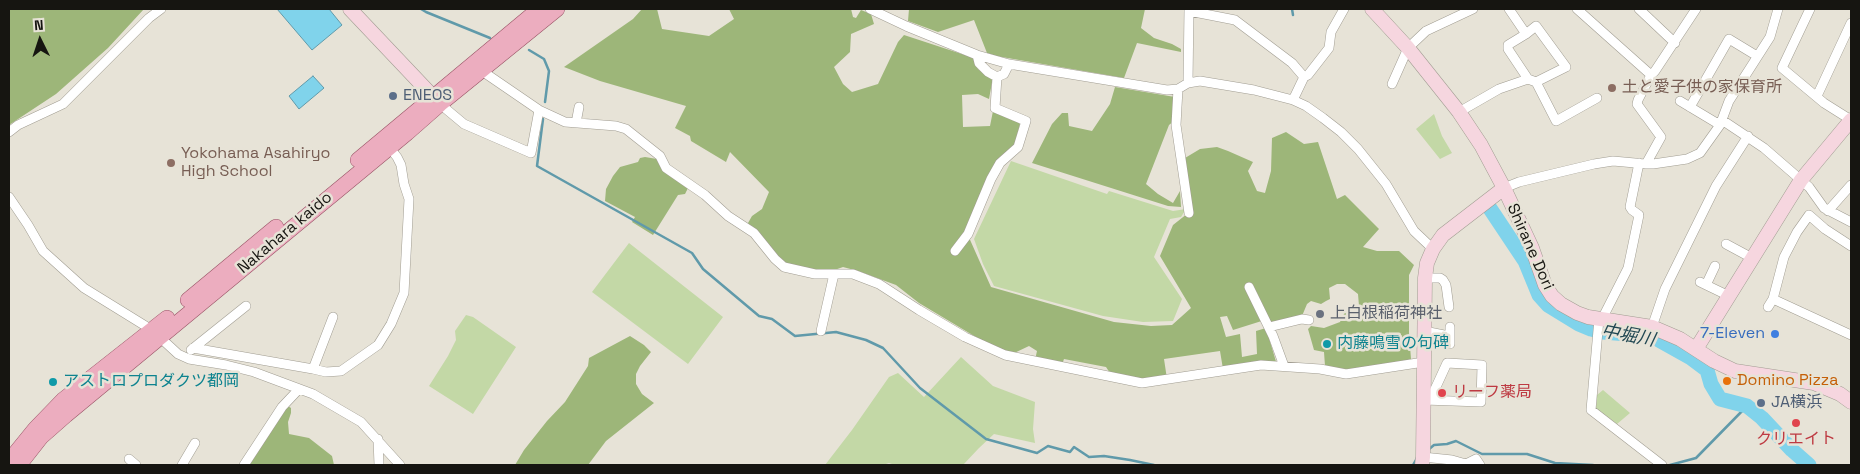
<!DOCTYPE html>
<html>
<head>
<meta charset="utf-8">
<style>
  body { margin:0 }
  #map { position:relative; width:1860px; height:474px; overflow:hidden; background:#e7e3d7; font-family:"Space Grotesk",sans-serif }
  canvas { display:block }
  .frame { position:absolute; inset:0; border:10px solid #161511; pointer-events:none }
  .north { position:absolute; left:15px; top:15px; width:50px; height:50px; -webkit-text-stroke:4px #e7e3d7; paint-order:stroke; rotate:356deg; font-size:14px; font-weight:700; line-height:20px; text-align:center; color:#161511 }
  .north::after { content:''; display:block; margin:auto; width:18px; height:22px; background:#161511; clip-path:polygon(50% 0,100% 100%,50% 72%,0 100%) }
</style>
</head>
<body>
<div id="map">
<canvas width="1860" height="474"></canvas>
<div class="frame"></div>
<div class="north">N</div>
</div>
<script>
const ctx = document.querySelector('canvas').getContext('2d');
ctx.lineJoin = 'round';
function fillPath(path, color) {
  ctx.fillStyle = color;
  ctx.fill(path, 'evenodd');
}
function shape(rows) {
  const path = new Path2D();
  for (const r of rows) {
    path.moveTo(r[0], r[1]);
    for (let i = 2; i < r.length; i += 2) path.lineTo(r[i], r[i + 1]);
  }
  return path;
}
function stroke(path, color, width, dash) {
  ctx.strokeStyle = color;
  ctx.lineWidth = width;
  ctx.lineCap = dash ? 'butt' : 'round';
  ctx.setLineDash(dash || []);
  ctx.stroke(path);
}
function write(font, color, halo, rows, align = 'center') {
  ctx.font = font + ' "Space Grotesk","Noto Sans JP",sans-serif';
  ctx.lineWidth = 5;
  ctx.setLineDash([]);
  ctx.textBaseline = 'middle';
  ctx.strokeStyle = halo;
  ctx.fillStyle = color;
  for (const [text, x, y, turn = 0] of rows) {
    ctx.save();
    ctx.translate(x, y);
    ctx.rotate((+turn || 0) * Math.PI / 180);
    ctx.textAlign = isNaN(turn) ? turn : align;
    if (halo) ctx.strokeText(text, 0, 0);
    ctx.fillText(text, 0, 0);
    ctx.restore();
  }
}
const green = shape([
  [1434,114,1442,136,1452,153,1440,159,1416,129],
  [1011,161,1107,194,1109,191,1173,211,1186,209,1181,217,1170,219,1154,257,1182,299,1173,321,1143,322,1103,316,994,286,983,264,974,239],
  [629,243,723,317,688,364,592,292],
  [466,315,473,317,516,347,473,414,429,386,448,356,456,340,455,331],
  [961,357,993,386,1035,402,1033,429,1035,443,994,434,979,448,963,465,895,465,889,463,883,465,825,465,852,430,889,377,898,373,924,397],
  [1603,390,1630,413,1617,424,1596,409,1597,395]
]);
const forest = shape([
  [9,9,144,9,108,48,56,94,9,125],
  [642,9,657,9,662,29,709,36,734,19,729,9,851,9,853,17,856,18,861,10,871,14,874,24,851,34,850,52,834,67,843,84,852,92,878,84,898,42,904,35,974,58,978,69,987,75,993,77,989,99,978,94,962,95,963,127,990,126,993,111,1017,120,1020,124,1015,144,1006,152,967,233,991,287,1114,322,1151,326,1172,325,1191,308,1160,256,1173,225,1192,210,1185,158,1200,149,1217,147,1228,151,1253,162,1248,171,1257,191,1265,193,1271,171,1272,138,1286,132,1304,144,1318,142,1337,199,1345,195,1379,229,1363,247,1377,251,1399,251,1414,265,1409,275,1409,333,1411,359,1398,365,1345,372,1325,366,1324,352,1314,350,1308,329,1311,326,1324,328,1340,322,1347,308,1359,306,1358,294,1345,284,1337,284,1329,288,1330,299,1326,301,1321,304,1311,301,1307,304,1302,316,1271,325,1268,319,1233,330,1227,316,1220,317,1226,337,1240,334,1242,357,1257,354,1256,331,1266,328,1277,365,1223,369,1220,351,1164,359,1167,379,1139,381,1112,376,1106,367,1064,359,1061,367,1035,360,1037,351,1029,346,1010,355,1001,352,919,303,896,285,858,271,843,267,823,274,792,267,763,251,752,236,748,223,752,216,762,209,769,192,730,152,726,162,691,141,690,136,675,128,686,106,600,81,564,67,633,19],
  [909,9,1145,9,1141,28,1154,38,1172,44,1181,49,1181,52,1137,43,1124,78,996,56,987,53,974,20,938,32,908,21],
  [1115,87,1175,97,1174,121,1169,125,1146,184,1158,194,1173,203,1180,191,1181,207,1168,206,1032,163,1052,124,1062,113,1068,113,1069,126,1092,131,1110,104],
  [645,157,657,159,688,188,685,194,678,195,653,235,632,222,635,217,605,201,606,189,613,176,620,167,638,162,640,158],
  [630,336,644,345,651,352,640,366,636,374,636,384,642,394,654,403,606,441,588,465,515,465,524,450,547,421,565,402,588,366,589,358],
  [288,406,291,408,291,413,288,422,289,434,309,438,332,456,334,465,246,465]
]);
const water = shape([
  [277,9,329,9,342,25,312,50,277,9],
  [313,76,324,88,299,109,289,96,313,76]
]);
const stream = shape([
  [421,9,426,12,490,38],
  [1292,9,1293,15],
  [529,50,544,59,549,71,545,102],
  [543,119,537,166,692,253,703,269,759,316,772,319,795,336,836,332,866,340,883,348,920,388,986,439,1037,453,1048,446,1070,452,1074,447,1089,457,1104,456,1130,460,1154,465],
  [1428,450,1434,445,1447,444,1456,441,1482,454,1527,454,1555,463,1593,465],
  [1413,465,1417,458],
  [1670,465,1696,458,1747,406]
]);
const river = shape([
  [1489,207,1525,261,1539,295,1548,305,1579,324,1591,329,1603,332,1640,335,1657,339,1691,358,1707,370,1711,384,1720,399,1747,406,1762,418,1792,450,1809,465]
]);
const street = shape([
  [870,9,906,26,977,55,1009,64,1167,90,1178,89,1188,83,1189,9],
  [1509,9,1526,34,1536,26,1566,67,1536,82,1556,121,1597,98],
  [1577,9,1651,75],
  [1639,9,1675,43],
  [1810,9,1782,68,1824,103,1851,120],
  [1526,34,1508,45,1508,49,1528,79],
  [977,55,979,63,988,72,997,77],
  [1304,77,1308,75,1329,48,1331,32,1344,9],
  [1188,83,1200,81,1254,90,1293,100,1304,77,1292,63,1235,20,1189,11],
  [1392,84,1408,48,1426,31,1473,9],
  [1178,89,1176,125,1189,213],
  [1817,96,1851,23],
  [1293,100,1306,106,1323,118,1341,132,1358,149,1386,184,1414,231,1433,249],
  [1680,101,1720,125],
  [440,104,464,124,531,153,539,110,482,71],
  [1690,107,1729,39,1757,56],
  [539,110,565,122,616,126,626,129,660,156,666,168,705,195,728,216,754,233,775,259,784,267,815,274,853,274,879,284,919,310,965,337,1005,355,1142,383,1261,365,1320,369,1346,374,1424,362],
  [1459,112,1499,89,1528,79,1536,82],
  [1722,120,1764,148,1809,187,1824,208,1851,222],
  [576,123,579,107],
  [9,132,18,125,63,104,149,18,161,9],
  [1646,164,1653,164,1687,159,1700,153,1720,125,1729,101,1770,37,1778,9],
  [1504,188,1519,182,1594,164,1613,161,1646,164,1661,137,1637,104,1638,100,1651,75,1655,71,1696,9],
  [9,197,28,225,43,251,84,288,152,330,178,354,189,359,226,365,254,372,313,394,361,422,400,465],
  [1828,211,1851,185],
  [1726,244,1752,258],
  [955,251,968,234,991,179,1000,163,1018,147,1026,121,995,108,997,77,1004,74,1009,64],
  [1425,278,1440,278,1443,280,1446,285,1449,307],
  [1700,282,1729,296],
  [1706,285,1715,266],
  [1249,287,1273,336,1284,366],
  [1773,299,1851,335],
  [1768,307,1773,299,1784,257,1797,232,1809,215,1825,229,1851,246],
  [1599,319,1591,410,1662,465],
  [1602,319,1628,268,1639,215,1632,210,1630,207,1639,163],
  [1269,327,1302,319,1309,320],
  [1450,327,1450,344],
  [1652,327,1665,289,1716,186,1748,136],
  [821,331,834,274],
  [1424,331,1449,336],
  [193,348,313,369,333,317],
  [191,350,246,306],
  [313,369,326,372,341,371,378,345,391,324,404,293,409,199,404,184,401,165,397,157,389,147],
  [1424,400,1481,402,1482,365,1447,363,1430,400],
  [378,439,379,465],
  [1423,457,1452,460,1466,464,1476,459,1480,465],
  [129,459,136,465],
  [182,465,195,443],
  [244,465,282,407,299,389]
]);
const secondary = shape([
  [350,9,440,104],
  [1372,9,1408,48,1459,112,1481,145,1504,188,1532,248,1545,285,1552,296,1561,304,1577,313,1588,317,1652,327,1680,339,1714,361,1735,371,1814,383,1840,394,1851,402],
  [1696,349,1801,180,1851,120],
  [1422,465,1423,457,1425,278,1427,263,1433,249,1443,235,1504,188]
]);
const primary = shape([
  [358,160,539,9],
  [188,300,276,227],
  [9,461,35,429,63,400,167,318],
  [19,465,41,437,66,415,407,133,440,104,557,9]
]);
const markers = [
  [1612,88,5,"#8d6e63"],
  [393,96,5,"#5c6f8a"],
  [171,163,5,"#8d6e63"],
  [1320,314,5,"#6b7280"],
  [1775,334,5,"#3f7fe0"],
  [1327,344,5,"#0f9aa8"],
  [1727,381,5,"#e8710a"],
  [53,382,5,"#0f9aa8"],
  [1442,393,5,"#e0444e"],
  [1761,403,5,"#5c6f8a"],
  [1796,423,5,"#e0444e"]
];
const educationNames = [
  ["土と愛子供の家保育所",1622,88],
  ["Yokohama Asahiryo",181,154],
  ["High School",181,172]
];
const serviceNames = [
  ["ENEOS",403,96],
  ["JA横浜",1771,403]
];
const streetNames = [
  ["Nakahara kaido",285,233,-40],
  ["Shirane Dori",1530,247,66]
];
const worshipNames = [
  ["上白根稲荷神社",1330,314]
];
const shopNames = [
  ["7-Eleven",1765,334]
];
const cultureNames = [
  ["内藤鳴雪の句碑",1337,344],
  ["アストロプロダクツ都岡",63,382]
];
const foodNames = [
  ["Domino Pizza",1737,381]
];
const healthNames = [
  ["リーフ薬局",1452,393],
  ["クリエイト",1796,440,"center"]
];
const waterNames = [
  ["中堀川",1628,336,11]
];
fillPath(green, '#c3d8a6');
fillPath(forest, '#9db679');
fillPath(water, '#80d3eb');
stroke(water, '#609aaa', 1);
stroke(stream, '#609aaa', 2.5);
stroke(river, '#80d3eb', 15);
stroke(street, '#a19d92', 10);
stroke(secondary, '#a19d92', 15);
stroke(primary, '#995466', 16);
stroke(street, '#fff', 9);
stroke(secondary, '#f6d6df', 14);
stroke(primary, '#ecadbf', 15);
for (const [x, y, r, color] of markers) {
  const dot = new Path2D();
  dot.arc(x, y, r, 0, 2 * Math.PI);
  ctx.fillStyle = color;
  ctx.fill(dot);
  stroke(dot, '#e7e3d7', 2);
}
write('16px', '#785e54', '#e7e3d7', educationNames, 'left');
write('16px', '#4e5e75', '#e7e3d7', serviceNames, 'left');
write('16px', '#161511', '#e7e3d7', streetNames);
write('16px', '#5b616d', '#e7e3d7', worshipNames, 'left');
write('16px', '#366cbe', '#e7e3d7', shopNames, 'right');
write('16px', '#0d838f', '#e7e3d7', cultureNames, 'left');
write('16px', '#c56008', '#e7e3d7', foodNames, 'left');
write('16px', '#be3a42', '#e7e3d7', healthNames, 'left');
write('italic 18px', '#224853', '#e7e3d7', waterNames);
</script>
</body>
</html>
